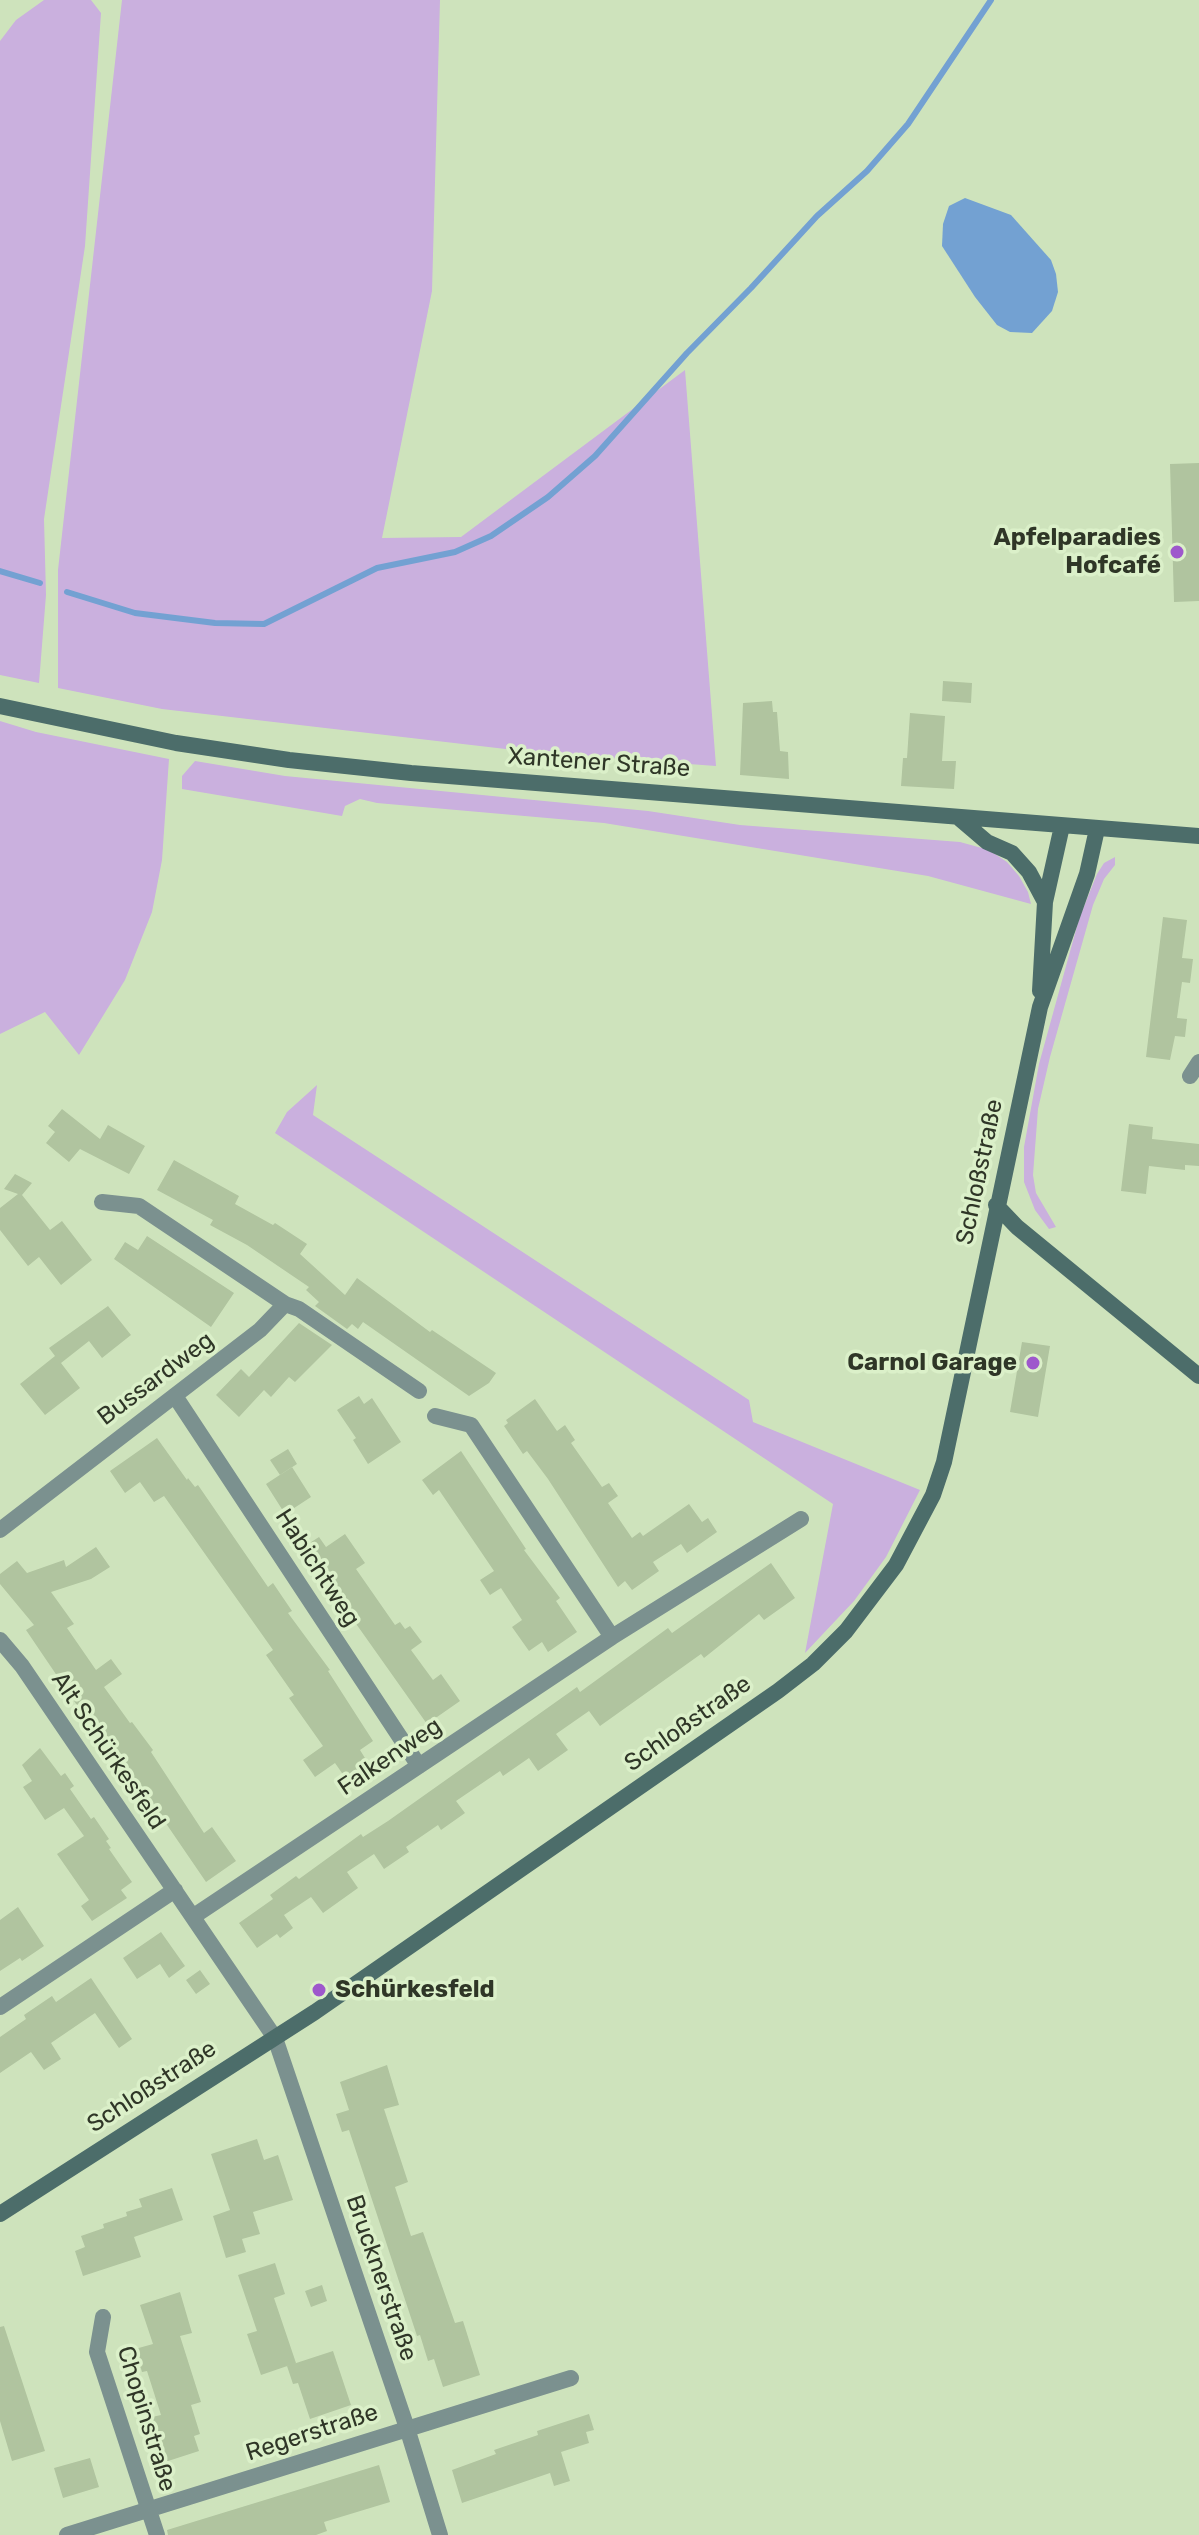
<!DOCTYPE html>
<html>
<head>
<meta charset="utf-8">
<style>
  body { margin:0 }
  canvas { display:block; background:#cee3bc }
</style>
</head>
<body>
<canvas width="1199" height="2535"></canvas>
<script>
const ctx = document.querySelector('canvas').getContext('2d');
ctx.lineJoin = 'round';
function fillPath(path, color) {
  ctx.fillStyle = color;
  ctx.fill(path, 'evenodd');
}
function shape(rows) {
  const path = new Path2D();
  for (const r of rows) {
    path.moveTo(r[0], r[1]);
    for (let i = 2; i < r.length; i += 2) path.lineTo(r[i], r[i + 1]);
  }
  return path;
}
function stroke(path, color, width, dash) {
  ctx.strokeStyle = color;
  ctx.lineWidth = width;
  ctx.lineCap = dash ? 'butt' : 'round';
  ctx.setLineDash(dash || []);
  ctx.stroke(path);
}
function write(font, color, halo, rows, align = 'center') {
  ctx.font = font + ' Rubik,sans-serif';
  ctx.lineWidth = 7;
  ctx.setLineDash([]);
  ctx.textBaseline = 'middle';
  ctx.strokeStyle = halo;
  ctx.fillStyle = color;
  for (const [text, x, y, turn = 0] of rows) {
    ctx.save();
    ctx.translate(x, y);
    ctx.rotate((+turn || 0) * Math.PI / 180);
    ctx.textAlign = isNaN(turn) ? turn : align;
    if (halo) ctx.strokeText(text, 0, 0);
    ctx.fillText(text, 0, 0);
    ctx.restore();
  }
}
const green = shape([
  [44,0,91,0,101,13,85,246,44,519,46,595,39,683,0,675,0,41,16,20],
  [122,0,440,0,432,291,382,538,461,537,685,370,716,766,540,753,162,709,58,688,58,570],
  [0,721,36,732,169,759,162,860,152,912,125,980,79,1055,45,1012,0,1034],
  [195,761,285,776,648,811,740,825,960,842,989,850,1007,862,1019,876,1028,892,1031,904,928,876,604,823,377,803,360,799,345,806,342,816,182,789,182,776],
  [1115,857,1115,865,1104,879,1093,905,1050,1057,1038,1109,1033,1175,1036,1193,1056,1227,1049,1229,1035,1210,1024,1182,1024,1147,1039,1064,1079,919,1097,874,1104,863],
  [317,1085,313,1115,749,1400,753,1422,920,1490,886,1557,854,1601,805,1653,833,1504,275,1133,287,1112]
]);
const water = shape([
  [965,198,1011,215,1051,260,1056,274,1058,292,1052,311,1032,333,1010,332,997,325,975,297,942,246,943,224,949,206]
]);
const stream = shape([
  [0,571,40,583],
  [67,592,135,613,215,623,264,624,377,568,455,552,491,536,548,497,595,456,687,353,751,288,817,216,867,171,908,124,991,0]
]);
const building = shape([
  [1199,463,1199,601,1174,602,1170,464],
  [943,681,972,683,971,703,942,701],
  [772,701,773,712,777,712,780,751,788,752,789,779,740,775,743,703],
  [910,713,945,716,942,761,956,761,954,789,901,786,903,758,907,758],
  [1163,917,1187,920,1182,958,1193,959,1190,983,1182,982,1177,1018,1187,1019,1185,1037,1175,1036,1170,1060,1146,1057],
  [62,1109,100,1139,108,1125,145,1146,129,1174,80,1149,69,1162,46,1143,55,1132,48,1126],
  [1129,1124,1153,1127,1152,1139,1199,1144,1199,1166,1185,1165,1185,1170,1149,1166,1146,1194,1121,1191],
  [174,1160,239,1196,235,1204,273,1225,275,1223,307,1244,300,1254,345,1295,357,1278,430,1332,432,1330,496,1373,489,1383,469,1396,363,1322,358,1329,352,1324,347,1329,315,1306,319,1302,306,1290,309,1287,247,1245,210,1225,213,1220,157,1190],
  [15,1174,32,1183,22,1195,50,1230,62,1221,92,1260,61,1285,39,1257,28,1266,0,1230,0,1208,18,1194,4,1189],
  [147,1236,234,1293,211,1327,114,1259,125,1242,138,1250],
  [108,1306,131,1335,102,1358,89,1341,61,1363,80,1388,45,1415,20,1384,55,1356,49,1348],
  [299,1323,332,1345,295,1382,289,1377,271,1397,264,1390,239,1417,216,1395,241,1369,249,1377],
  [1022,1342,1050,1346,1038,1417,1010,1412],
  [359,1396,364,1404,372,1398,401,1442,368,1464,353,1440,356,1438,337,1410],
  [535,1399,557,1431,565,1425,575,1440,571,1443,602,1487,609,1483,618,1496,608,1503,632,1538,640,1532,643,1536,689,1504,702,1522,708,1518,717,1532,687,1553,681,1544,653,1562,659,1571,632,1590,625,1581,618,1587,548,1479,527,1451,523,1454,504,1426,508,1423,506,1420],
  [157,1438,187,1480,188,1478,195,1487,198,1485,268,1587,273,1583,292,1611,288,1613,330,1670,328,1671,373,1741,360,1750,373,1771,351,1786,335,1763,315,1777,303,1760,323,1746,289,1698,294,1695,266,1655,273,1650,164,1496,154,1502,140,1482,125,1493,110,1471],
  [288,1449,297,1464,280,1475,270,1460],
  [461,1451,526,1549,524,1550,560,1598,556,1601,577,1632,548,1652,542,1642,529,1651,512,1627,522,1620,501,1588,490,1595,480,1580,494,1571,439,1490,433,1495,422,1480],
  [292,1467,311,1497,285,1514,266,1484],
  [345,1534,365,1563,356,1569,395,1625,400,1622,405,1629,410,1626,422,1642,411,1650,433,1680,441,1674,460,1701,427,1724,347,1611,349,1609,305,1546,319,1537,326,1547],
  [96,1547,110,1567,91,1579,51,1592,74,1624,67,1628,96,1670,111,1659,122,1674,104,1687,130,1723,132,1722,153,1750,151,1752,204,1833,212,1827,236,1861,206,1882,165,1822,161,1824,140,1794,144,1792,107,1740,102,1744,87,1724,89,1723,26,1630,34,1625,0,1584,0,1574,17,1561,27,1573,64,1560,66,1567],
  [771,1563,795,1598,764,1620,759,1614,704,1658,701,1654,600,1726,589,1711,556,1734,568,1750,538,1771,529,1758,503,1776,500,1771,456,1801,465,1813,441,1830,438,1825,406,1847,409,1852,384,1869,374,1854,347,1872,358,1888,323,1913,311,1897,284,1915,293,1928,280,1938,277,1934,257,1948,239,1923,273,1899,270,1895,296,1876,299,1879,361,1834,363,1837,388,1821,577,1687,580,1692,668,1628,672,1633],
  [40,1748,61,1776,65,1773,74,1786,70,1789,91,1819,94,1817,109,1839,106,1841,111,1848,109,1849,132,1882,121,1890,127,1898,92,1921,81,1906,89,1900,57,1854,84,1836,64,1808,45,1820,23,1787,32,1781,22,1765],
  [18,1907,44,1946,22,1961,20,1958,0,1971,0,1920],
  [161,1932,185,1966,169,1978,160,1964,137,1979,123,1958],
  [200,1970,210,1984,196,1994,186,1980],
  [91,1978,132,2039,119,2048,95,2013,51,2043,61,2059,44,2070,31,2052,0,2073,0,2037,26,2019,24,2015,52,1996,56,2002],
  [387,2065,399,2105,384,2109,408,2182,395,2187,411,2236,423,2232,455,2323,463,2321,480,2375,443,2387,434,2359,428,2361,420,2335,417,2336,349,2130,342,2132,336,2114,349,2110,340,2082],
  [257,2139,264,2160,278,2155,293,2200,253,2212,260,2234,242,2239,246,2252,226,2258,213,2216,230,2210,211,2154],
  [172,2188,183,2220,134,2237,141,2257,83,2276,75,2251,85,2247,81,2236,104,2228,103,2224,127,2216,126,2212,142,2207,139,2199],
  [275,2263,285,2294,274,2298,296,2363,261,2375,247,2334,257,2331,238,2275],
  [322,2285,327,2301,311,2307,305,2291],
  [180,2292,192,2333,180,2336,201,2402,191,2405,200,2434,194,2436,199,2451,165,2462,152,2417,161,2415,147,2371,142,2372,135,2349,153,2344,140,2305],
  [4,2326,45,2451,12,2461,0,2421,0,2327],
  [333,2351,351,2405,310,2419,298,2383,293,2384,287,2366],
  [589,2414,594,2430,586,2432,589,2443,561,2452,570,2481,554,2486,550,2473,462,2503,452,2470,496,2454,494,2450,538,2435,537,2431],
  [90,2458,99,2487,63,2498,54,2468],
  [379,2465,390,2502,324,2522,327,2531,316,2535,168,2535,167,2530]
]);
const minor = shape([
  [1190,1076,1199,1062],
  [102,1202,139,1206,285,1304],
  [175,1396,419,1766],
  [435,1416,471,1425,612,1637],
  [0,1530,260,1330,285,1304,299,1309,419,1391],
  [0,1640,22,1666,275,2038,407,2428,440,2535],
  [194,1916,612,1637,801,1519],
  [0,2007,175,1890],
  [103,2317,97,2352,157,2535],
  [67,2535,571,2378]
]);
const secondary = shape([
  [0,706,176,743,289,760,411,773,1199,836],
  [960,819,987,842,1012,853,1029,872,1045,902],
  [1040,991,1045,902,1062,826],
  [996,1205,1017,1227,1199,1376],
  [0,2214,315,2012,778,1691,813,1664,846,1631,896,1565,933,1495,944,1462,1040,1007,1087,874,1097,829]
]);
const markers = [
  [1177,552,8,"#9e58cc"],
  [1033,1363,8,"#9e58cc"],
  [319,1990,8,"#9e58cc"]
];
const poiNames = [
  ["Apfelparadies",1161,538],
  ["Hofcafé",1161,566],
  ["Carnol Garage",1017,1363],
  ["Schürkesfeld",335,1990,"left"]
];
const streetNames = [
  ["Xantener Straße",599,763,4],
  ["Schloßstraße",980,1172,-78],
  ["Bussardweg",156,1379,-37],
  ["Habichtweg",317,1568,57],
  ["Schloßstraße",688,1724,-35],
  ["Alt Schürkesfeld",108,1751,56],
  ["Falkenweg",390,1757,-34],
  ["Schloßstraße",152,2087,-33],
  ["Brucknerstraße",381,2278,71],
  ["Chopinstraße",146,2419,73],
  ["Regerstraße",312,2433,-18]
];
fillPath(green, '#cab0de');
fillPath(water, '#73a1d2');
stroke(stream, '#73a1d2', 6);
fillPath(building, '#b0c49f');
stroke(minor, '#7b918f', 16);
stroke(secondary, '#4c6d6a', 16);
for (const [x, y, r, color] of markers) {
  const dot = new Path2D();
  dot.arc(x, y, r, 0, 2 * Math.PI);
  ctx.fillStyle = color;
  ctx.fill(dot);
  stroke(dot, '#dbf0c9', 3);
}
write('bold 24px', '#2f3627', '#dbf0c9', poiNames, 'right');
write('24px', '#2f3627', '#dbf0c9', streetNames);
</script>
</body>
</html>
